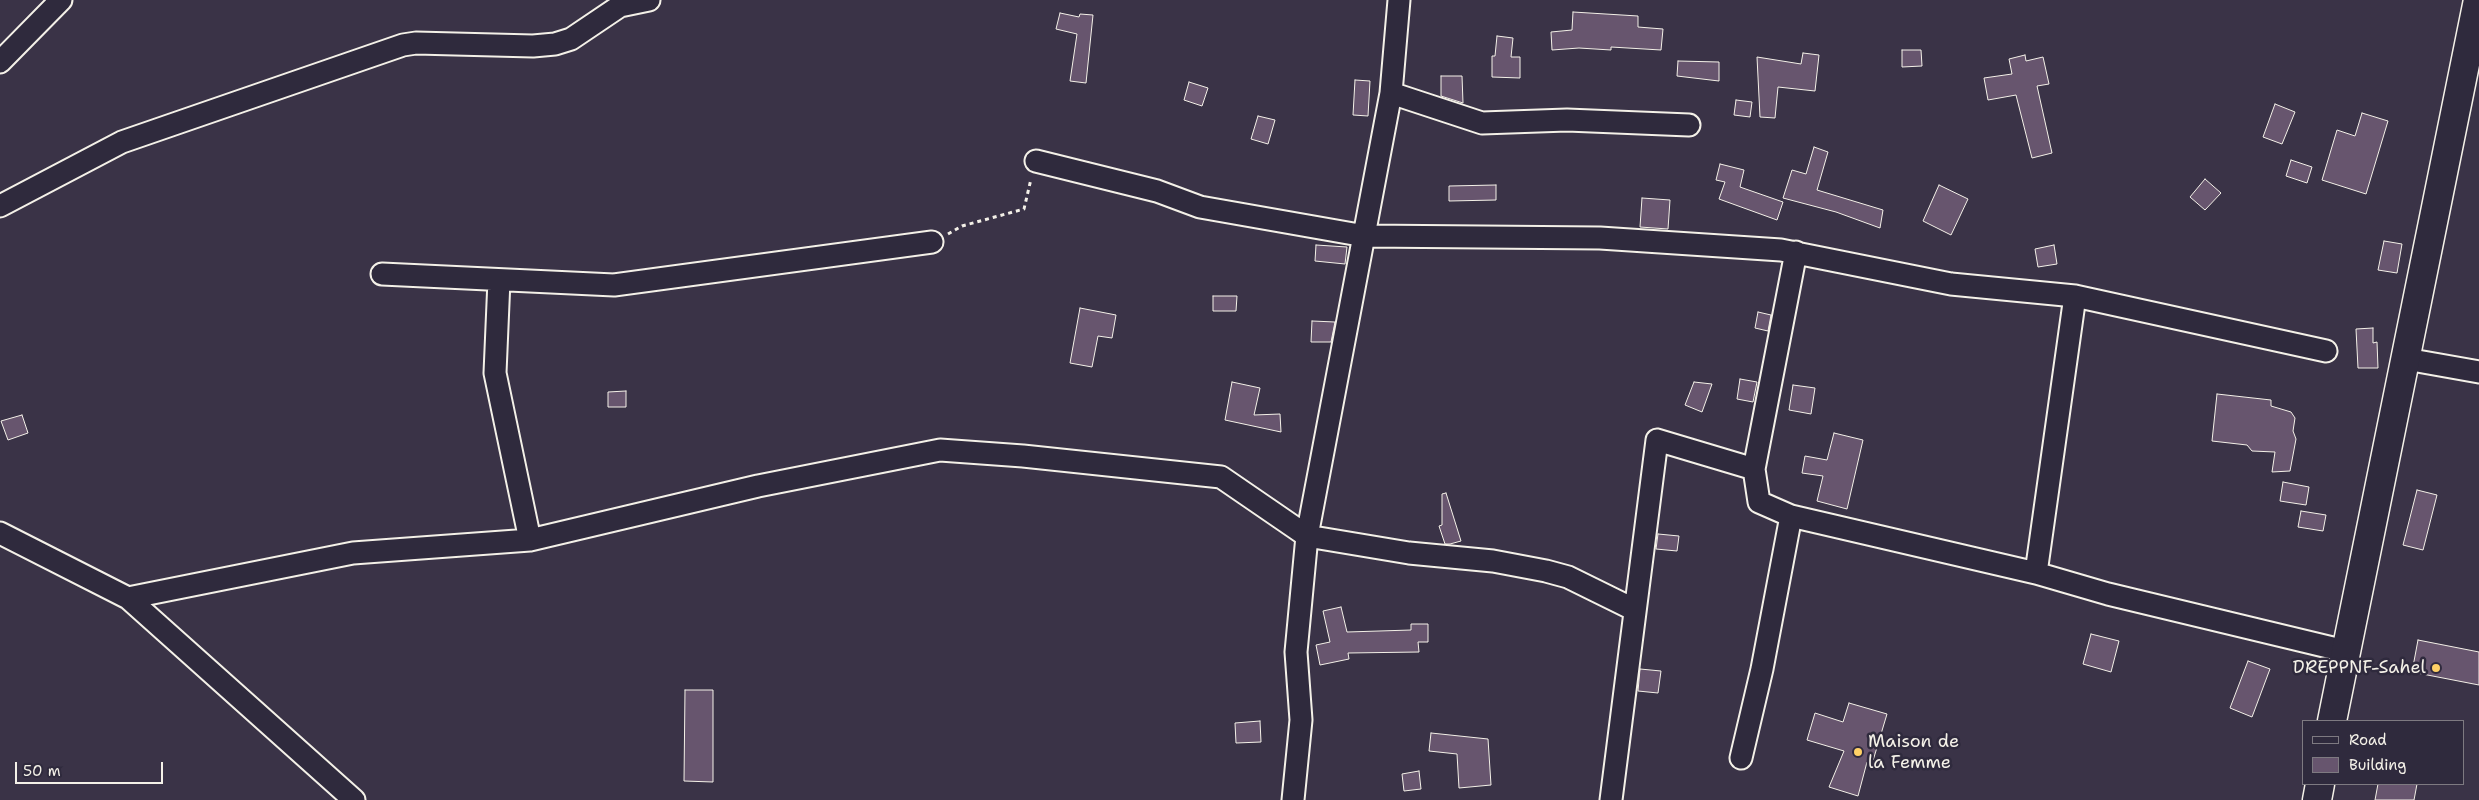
<!DOCTYPE html>
<html>
<head>
<meta charset="utf-8">
<style>
  body { margin:0 }
  #map { position:relative; width:2479px; height:800px; overflow:hidden; background:#3a3347; font-family:"Shantell Sans",sans-serif }
  canvas { display:block }
  .legend { position:absolute; left:2302px; top:720px; width:162px; height:65px; box-sizing:border-box; background:#2f2a3d; border:1px solid #7e7a81; margin:0; padding:6px 9px; list-style:none; font-size:15px; color:#f4f1e8 }
  .legend li { display:flex; align-items:center; gap:10px; height:25px }
  .legend b { width:25px; border:1px solid #7e7a81 }
  .scale { position:absolute; left:15px; top:762px; width:148px; height:22px; box-sizing:border-box; border:2px solid #f4f1e8; border-top:0; padding-left:6px; font-size:15px; line-height:18px; white-space:nowrap; color:#f4f1e8; -webkit-text-stroke:4px #2f2a3d; paint-order:stroke }
</style>
</head>
<body>
<div id="map">
<canvas width="2479" height="800"></canvas>
<ul class="legend">
<li><b style="height:6px;background:#2f2a3d"></b>Road</li>
<li><b style="height:14px;background:#67556e"></b>Building</li>
</ul>
<div class="scale">50 m</div>
</div>
<script>
const ctx = document.querySelector('canvas').getContext('2d');
ctx.lineJoin = 'round';
function fillPath(path, color) {
  ctx.fillStyle = color;
  ctx.fill(path, 'evenodd');
}
function shape(rows) {
  const path = new Path2D();
  for (const r of rows) {
    path.moveTo(r[0], r[1]);
    for (let i = 2; i < r.length; i += 2) path.lineTo(r[i], r[i + 1]);
  }
  return path;
}
function stroke(path, color, width, dash) {
  ctx.strokeStyle = color;
  ctx.lineWidth = width;
  ctx.lineCap = dash ? 'butt' : 'round';
  ctx.setLineDash(dash || []);
  ctx.stroke(path);
}
function write(font, color, halo, rows, align = 'center') {
  ctx.font = font + ' "Shantell Sans",sans-serif';
  ctx.lineWidth = 5;
  ctx.setLineDash([]);
  ctx.textBaseline = 'middle';
  ctx.strokeStyle = halo;
  ctx.fillStyle = color;
  for (const [text, x, y, turn = 0] of rows) {
    ctx.save();
    ctx.translate(x, y);
    ctx.rotate((+turn || 0) * Math.PI / 180);
    ctx.textAlign = isNaN(turn) ? turn : align;
    if (halo) ctx.strokeText(text, 0, 0);
    ctx.fillText(text, 0, 0);
    ctx.restore();
  }
}
const building = shape([
  [1573,12,1638,16,1638,27,1663,29,1661,50,1611,47,1611,50,1579,48,1552,50,1551,32,1572,30,1573,12],
  [1060,13,1079,17,1080,14,1093,15,1086,83,1070,81,1077,34,1056,29,1060,13],
  [1497,36,1513,38,1511,57,1520,57,1520,78,1492,77,1492,56,1495,56,1497,36],
  [1902,50,1921,50,1922,66,1902,67,1902,50],
  [1803,53,1819,55,1815,91,1778,87,1775,118,1760,117,1757,57,1801,64,1803,53],
  [2025,55,2026,61,2043,57,2049,84,2037,86,2052,153,2032,158,2016,95,1988,100,1984,78,2012,74,2009,59,2025,55],
  [1678,61,1719,62,1719,81,1677,76,1678,61],
  [1441,76,1462,76,1463,103,1441,96,1441,76],
  [1355,80,1370,81,1368,116,1353,115,1355,80],
  [1189,82,1208,88,1202,106,1184,100,1189,82],
  [1736,100,1752,102,1750,117,1734,115,1736,100],
  [2275,104,2295,112,2282,144,2263,137,2275,104],
  [2362,113,2388,121,2366,194,2322,180,2337,130,2355,136,2362,113],
  [1258,116,1275,120,1268,144,1251,139,1258,116],
  [1814,147,1828,152,1817,190,1883,210,1880,228,1836,212,1783,198,1792,170,1806,174,1814,147],
  [2291,160,2312,167,2307,183,2286,176,2291,160],
  [1720,164,1744,170,1740,187,1783,202,1777,220,1719,199,1725,182,1716,180,1720,164],
  [2205,179,2221,193,2205,210,2190,197,2205,179],
  [1496,185,1496,200,1449,201,1449,186,1496,185],
  [1939,185,1968,199,1951,235,1923,221,1939,185],
  [1642,198,1670,200,1668,229,1640,227,1642,198],
  [2384,241,2402,244,2397,273,2378,270,2384,241],
  [1316,245,1347,247,1345,264,1315,261,1316,245],
  [2054,245,2057,264,2038,267,2035,249,2054,245],
  [1213,296,1237,296,1236,311,1213,311,1213,296],
  [1080,308,1116,315,1112,338,1098,336,1092,367,1070,363,1080,308],
  [1758,312,1771,315,1768,331,1755,328,1758,312],
  [1312,321,1335,322,1331,342,1311,342,1312,321],
  [2373,328,2373,343,2377,342,2378,368,2358,368,2356,329,2373,328],
  [1740,379,1757,382,1753,402,1737,399,1740,379],
  [1232,382,1260,388,1254,415,1280,414,1281,432,1225,420,1232,382],
  [1694,382,1712,384,1702,412,1685,405,1694,382],
  [1793,385,1815,388,1811,414,1789,410,1793,385],
  [626,391,626,407,608,407,608,392,626,391],
  [2217,394,2271,400,2271,406,2291,412,2295,418,2293,431,2296,439,2290,471,2272,472,2275,452,2252,451,2247,445,2212,441,2217,394],
  [22,415,28,433,8,440,1,421,22,415],
  [1834,433,1863,440,1847,509,1817,501,1823,476,1802,473,1805,456,1827,460,1834,433],
  [2283,482,2309,487,2306,505,2280,501,2283,482],
  [2417,490,2437,495,2423,550,2403,545,2417,490],
  [1446,493,1461,541,1450,544,1445,544,1439,526,1442,525,1442,494,1446,493],
  [2301,511,2326,515,2323,531,2298,527,2301,511],
  [1658,534,1679,536,1677,551,1656,549,1658,534],
  [1341,607,1347,632,1411,630,1411,624,1428,624,1428,642,1418,642,1419,652,1348,653,1349,659,1320,665,1316,645,1330,642,1323,611,1341,607],
  [2091,634,2119,641,2111,672,2083,664,2091,634],
  [2418,640,2479,652,2479,685,2412,672,2418,640],
  [2248,661,2270,669,2252,717,2230,708,2248,661],
  [1640,669,1661,671,1658,693,1638,691,1640,669],
  [685,690,713,690,713,782,684,781,685,690],
  [1849,703,1887,714,1872,764,1867,762,1858,796,1829,787,1844,751,1807,740,1815,713,1843,722,1849,703],
  [1260,721,1261,742,1236,743,1235,723,1260,721],
  [1431,733,1488,739,1491,785,1459,788,1457,754,1429,751,1431,733],
  [1419,771,1421,789,1404,791,1402,774,1419,771],
  [2378,784,2417,784,2414,800,2375,800,2378,784]
]);
const path = shape([
  [948,234,962,226,1024,209,1031,179]
]);
const minor = shape([
  [0,62,61,0],
  [1391,93,1482,123,1567,120,1689,125],
  [1036,161,1157,191,1200,207,1365,236,1600,238,1781,250,1951,284,2075,296,2326,351],
  [0,206,122,142,403,45,416,43,533,46,555,44,571,39,620,6,649,0],
  [1796,252,1754,469,1759,502,1791,516,2036,573,2108,594,2345,651],
  [382,274,614,285,932,242],
  [499,280,495,373,530,540],
  [2406,359,2479,372],
  [0,533,128,598,354,800],
  [2036,573,2075,296],
  [128,598,353,553,530,540,758,486,940,450,1023,456,1221,477,1307,536,1409,553,1493,561,1546,571,1568,577,1635,610],
  [1741,758,1762,669,1791,516],
  [1293,800,1301,720,1296,652,1307,536,1391,93,1399,0],
  [1611,800,1657,440,1754,469]
]);
const secondary = shape([
  [2332,721,2478,0],
  [2317,800,2320,784]
]);
const markers = [
  [2436,668,5,"#ffd166"],
  [1858,752,5,"#ffd166"]
];
const poiNames = [
  ["DREPPNF-Sahel",2426,668],
  ["Maison de",1868,742,"left"],
  ["la Femme",1868,763,"left"]
];
fillPath(building, '#67556e');
stroke(building, '#f4f1e8', 1);
stroke(minor, '#f4f1e8', 25);
stroke(secondary, '#f4f1e8', 31);
stroke(path, '#f4f1e8', 3, [4, 4]);
stroke(minor, '#2f2a3d', 21);
stroke(secondary, '#2f2a3d', 28);
for (const [x, y, r, color] of markers) {
  const dot = new Path2D();
  dot.arc(x, y, r, 0, 2 * Math.PI);
  ctx.fillStyle = color;
  ctx.fill(dot);
  stroke(dot, '#2f2a3d', 2);
}
write('18px', '#f4f1e8', '#2f2a3d', poiNames, 'right');
</script>
</body>
</html>
